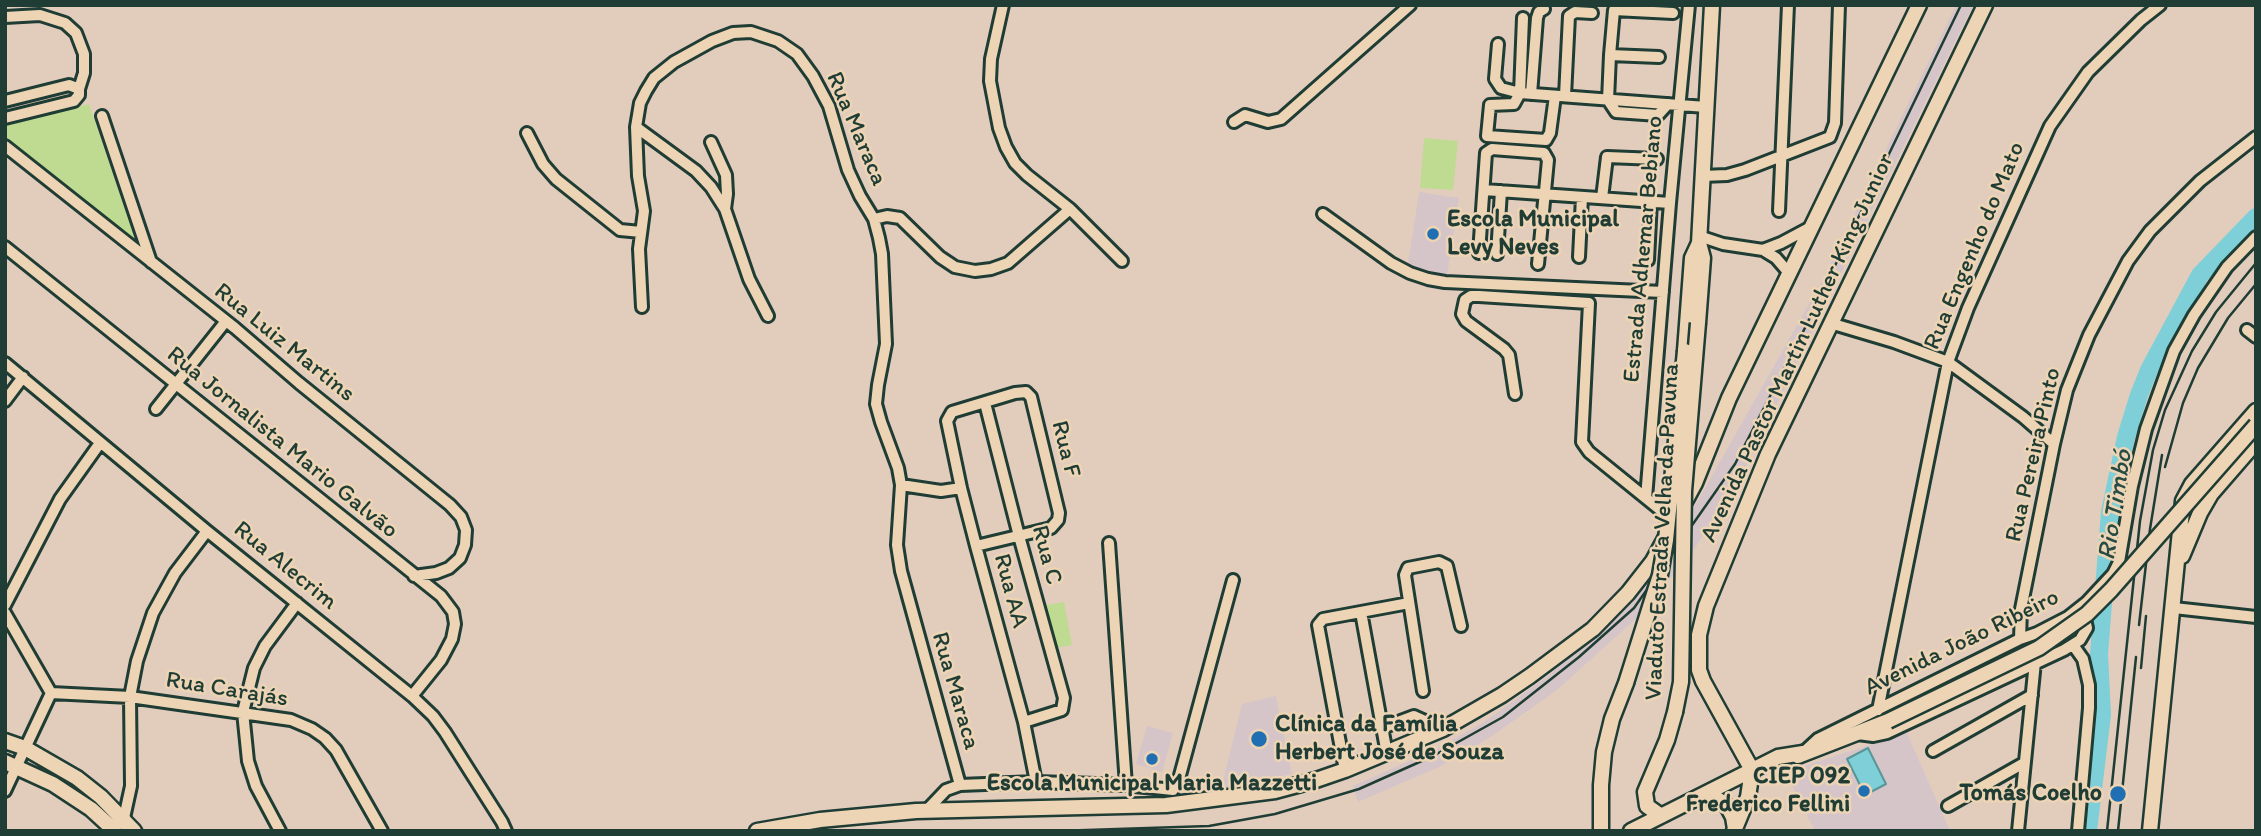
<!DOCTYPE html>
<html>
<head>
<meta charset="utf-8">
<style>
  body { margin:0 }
  #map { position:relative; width:2261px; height:836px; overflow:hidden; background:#e2cdbd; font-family:Itim,sans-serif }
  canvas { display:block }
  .frame { position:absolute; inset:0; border:7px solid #1f3d34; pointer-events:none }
</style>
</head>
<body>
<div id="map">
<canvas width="2261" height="836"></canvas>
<div class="frame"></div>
</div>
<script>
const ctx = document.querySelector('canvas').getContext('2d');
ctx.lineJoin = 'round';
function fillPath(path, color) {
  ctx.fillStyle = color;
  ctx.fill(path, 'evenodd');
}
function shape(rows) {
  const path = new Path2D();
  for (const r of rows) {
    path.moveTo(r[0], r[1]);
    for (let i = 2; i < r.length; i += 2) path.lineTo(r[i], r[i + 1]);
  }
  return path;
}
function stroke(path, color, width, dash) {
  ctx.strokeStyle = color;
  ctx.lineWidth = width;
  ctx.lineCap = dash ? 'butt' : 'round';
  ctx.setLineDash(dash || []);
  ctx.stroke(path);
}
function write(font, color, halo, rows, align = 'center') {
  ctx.font = font + ' Itim,sans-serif';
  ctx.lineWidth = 5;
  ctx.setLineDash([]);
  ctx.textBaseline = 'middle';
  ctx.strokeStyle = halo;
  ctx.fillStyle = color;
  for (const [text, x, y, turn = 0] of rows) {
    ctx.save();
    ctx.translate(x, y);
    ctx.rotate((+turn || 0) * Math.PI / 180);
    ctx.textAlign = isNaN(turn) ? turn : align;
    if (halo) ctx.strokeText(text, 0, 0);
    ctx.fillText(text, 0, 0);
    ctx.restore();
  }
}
const built = shape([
  [1956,5,1973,5,1748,463,1720,509,1725,519,1717,528,1707,530,1693,551,1640,615,1557,690,1492,736,1439,767,1358,802,1353,786,1434,750,1484,722,1548,676,1607,625,1650,579,1699,499,1823,279],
  [1419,192,1459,198,1447,276,1407,270],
  [1276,696,1292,774,1221,789,1242,704],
  [1147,726,1173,733,1162,772,1136,764],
  [1907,733,1950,831,1815,831,1785,772]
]);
const green = shape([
  [89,104,135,239,5,137,5,126],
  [1424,138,1458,141,1453,190,1420,188],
  [1064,602,1072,645,1049,649,1041,606]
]);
const water = shape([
  [1868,748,1886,784,1865,795,1847,759,1868,748]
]);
const river = shape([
  [2088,831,2102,715,2099,654,2110,512,2126,437,2139,395,2149,370,2200,275,2256,217]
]);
const minor = shape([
  [1003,5,991,59,990,81,999,128,1006,147,1015,163,1027,175,1070,209,1122,261],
  [5,17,40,15,65,23,76,33,84,54,84,73,79,89,79,95,74,101,5,118],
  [1523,18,1520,93,1514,104,1490,105,1487,136,1546,140,1550,133,1555,96],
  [1498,44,1495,79,1501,88,1520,93,1706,107],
  [1610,55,1659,57],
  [1531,94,1537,18,1539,12,1544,9],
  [1565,96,1569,16,1575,12,1592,13],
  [5,101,69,85,79,89],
  [1668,104,1658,115,1616,112,1608,100,1610,55,1614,10,1673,13],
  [102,116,151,262],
  [1234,122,1245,115,1268,122,1281,119,1410,5],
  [636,127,696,171,711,187,725,209,749,279,768,316],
  [527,133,543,164,556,179,620,230,641,232],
  [711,142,726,175,727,194,725,209],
  [5,146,235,328,299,383,450,505,461,517,466,530,465,545,460,558,449,568,436,573,414,576],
  [1702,176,1727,175,1745,170,1830,137,1835,123,1839,5],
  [1484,190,1670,203],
  [1602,198,1607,157,1657,159],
  [1779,211,1788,5],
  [1323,214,1391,263,1410,273,1428,279,1445,282,1663,292],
  [874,219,887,216,900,218,940,257,955,267,975,271,991,269,1008,263,1070,209],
  [1699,236,1723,244,1763,250,1776,258,1789,273],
  [5,247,441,596,453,612,455,624,452,639,441,660,412,696],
  [1763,250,1781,243,1811,227],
  [1479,253,1486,153,1492,149,1544,153,1548,160,1538,264],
  [1497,254,1501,191],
  [1579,257,1582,197],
  [1648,260,1651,201],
  [642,307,639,249,644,211,638,176,636,127,640,103,646,91,654,78,674,62,712,41,733,33,751,32,778,41,797,54,813,76,829,106,848,170,860,196,874,219,879,238,882,254,886,344,878,385,876,404,881,422,898,468,901,485,897,545,901,571,960,785,946,790,927,810],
  [1830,323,1894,342,1948,362,2023,417,2054,444],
  [2247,330,2256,337],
  [5,363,207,531,412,696,433,716,445,732,502,822,506,831],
  [1515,394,1509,355,1504,349,1466,321,1462,314,1465,300,1471,296,1479,296,1589,303,1582,442,1589,452,1673,520],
  [5,401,23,377],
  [985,403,1019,536,1064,698,1062,710,1024,722],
  [156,409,226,321],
  [901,485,941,491,961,488],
  [1646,498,1670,203,1689,5],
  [1109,543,1126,785],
  [976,546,1051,528,1058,520,1059,513,1031,397,1026,392,1015,393,952,412,947,421,961,488,976,546,1024,722,1036,782],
  [5,605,60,499,100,443],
  [2174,608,2256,617],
  [1361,612,1387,754],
  [5,613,51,693],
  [2020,639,2021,609,2054,444,2067,390,2089,335,2128,261,2150,231,2200,181,2256,137],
  [2073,645,2083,659,2089,685,2089,708,2078,831],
  [1423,691,1405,575,1408,568,1439,562,1447,566,1461,626],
  [51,693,130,697,291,720,312,729,325,738,336,750,382,831],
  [1878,710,1948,362,1968,308,2050,126,2088,72,2141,20,2160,5],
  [1382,728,1414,716,1425,721,1432,734],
  [1858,734,1873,736,1887,733,2064,650,2080,640,2087,628,2085,619,2079,612],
  [1805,751,1818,739,2020,639,2037,633,2068,617,2087,602,2113,574,2119,562,2132,486,2146,429,2174,351,2194,315,2227,267,2256,237],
  [1933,751,2032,695],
  [1345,770,1318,625,1323,619,1409,603],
  [960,785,1036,782,1126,785,1173,790,1179,779,1233,580],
  [5,791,51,693],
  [1948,806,2024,763],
  [124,818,131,786,130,697,137,661,153,613,175,573,207,531],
  [280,831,256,786,248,761,243,712,254,668,265,646,297,603],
  [2018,831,2035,662]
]);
const major = shape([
  [1698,323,1703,258,1699,243],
  [1685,351,1692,258,1699,243,1712,5],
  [2182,556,2200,513,2211,494,2256,442],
  [5,741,25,748,77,778,101,797,134,831],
  [1798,756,1888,721],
  [5,762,53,784,91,809,115,831],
  [1701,796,1719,800,1727,806,1733,817,1735,829],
  [1661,816,1647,806,1645,792,1667,740,1675,712],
  [757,831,820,820,916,811,1166,805,1275,791,1316,780,1345,770,1443,729,1502,695,1530,676,1593,629,1628,593,1653,561,1695,483,1729,398,1919,5],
  [1601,831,1601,785,1604,752,1612,719,1626,683],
  [1631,831,1778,757,1803,753],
  [1734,831,1748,797,1752,770,1703,681,1699,670,1699,635,1706,606,1768,454,1985,5],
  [2150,831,2183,501,2192,484,2256,411]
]);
const rail = shape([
  [2165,467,2183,403,2198,368,2228,318,2256,284],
  [2139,625,2150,529,2162,455],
  [2141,668,2146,616],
  [904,831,977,831],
  [1056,831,1209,826,1275,814,1359,789,1433,756,1503,717,1579,657,1634,608,1735,464,1801,336,1961,5],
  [2107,831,2140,521,2153,450,2165,410,2192,351,2216,312,2256,263],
  [2118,831,2136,657]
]);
const majorBridge = shape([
  [1626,683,1660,575,1666,540,1685,351],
  [1675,712,1681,682,1684,491,1698,323],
  [1888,721,2039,648,2087,614,2111,590,2256,425]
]);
const markers = [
  [1433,234,7,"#1f6fb2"],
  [1259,739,9,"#1f6fb2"],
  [1152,759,7,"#1f6fb2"],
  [1864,791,7,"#1f6fb2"],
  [2118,794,9,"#1f6fb2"]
];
const streetNames = [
  ["Rua Maraca",856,129,67],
  ["Rua Engenho do Mato",1975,246,-67],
  ["Estrada Adhemar Bebiano",1644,249,-85],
  ["Rua Luiz Martins",284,343,39],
  ["Avenida Pastor Martin Luther King Junior",1798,348,-65],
  ["Rua Jornalista Mario Galvão",282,443,39],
  ["Rua F",1065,449,76],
  ["Rua Pereira Pinto",2034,455,-77],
  ["Viaduto Estrada Velha da Pavuna",1663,532,-87],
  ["Rua C",1046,555,75],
  ["Rua Alecrim",285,566,39],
  ["Rua AA",1010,591,75],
  ["Avenida João Ribeiro",1962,643,-26],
  ["Rua Carajás",227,690,9],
  ["Rua Maraca",955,691,74]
];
const poiNames = [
  ["Escola Municipal",1447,220],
  ["Levy Neves",1447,248],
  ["Clínica da Família",1275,725],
  ["Herbert José de Souza",1275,753],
  ["CIEP 092",1850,777,"right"],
  ["Frederico Fellini",1850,805,"right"],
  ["Escola Municipal Maria Mazzetti",1152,784,"center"],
  ["Tomás Coelho",2102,794,"right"]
];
const waterNames = [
  ["Rio Timbó",2116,505,-81]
];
fillPath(built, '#d5c5c8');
fillPath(green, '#bfdb92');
fillPath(water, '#7ecfd7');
stroke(water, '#589596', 2);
stroke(river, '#7ecfd7', 18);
stroke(minor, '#1f3d34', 16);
stroke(major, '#1f3d34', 19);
stroke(minor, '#ecd4b4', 10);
stroke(major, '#ecd4b4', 14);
stroke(rail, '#1f3d34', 2.5);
stroke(majorBridge, '#1f3d34', 19, []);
stroke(majorBridge, '#ecd4b4', 14);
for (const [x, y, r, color] of markers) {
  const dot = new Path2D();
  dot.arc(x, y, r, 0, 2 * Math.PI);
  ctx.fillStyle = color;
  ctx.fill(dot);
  stroke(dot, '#ecd4b4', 2.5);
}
write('24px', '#1f3d34', '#ecd4b4', streetNames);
write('bold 24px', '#1f3d34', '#ecd4b4', poiNames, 'left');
write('italic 26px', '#284c44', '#ecd4b4', waterNames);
</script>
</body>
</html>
